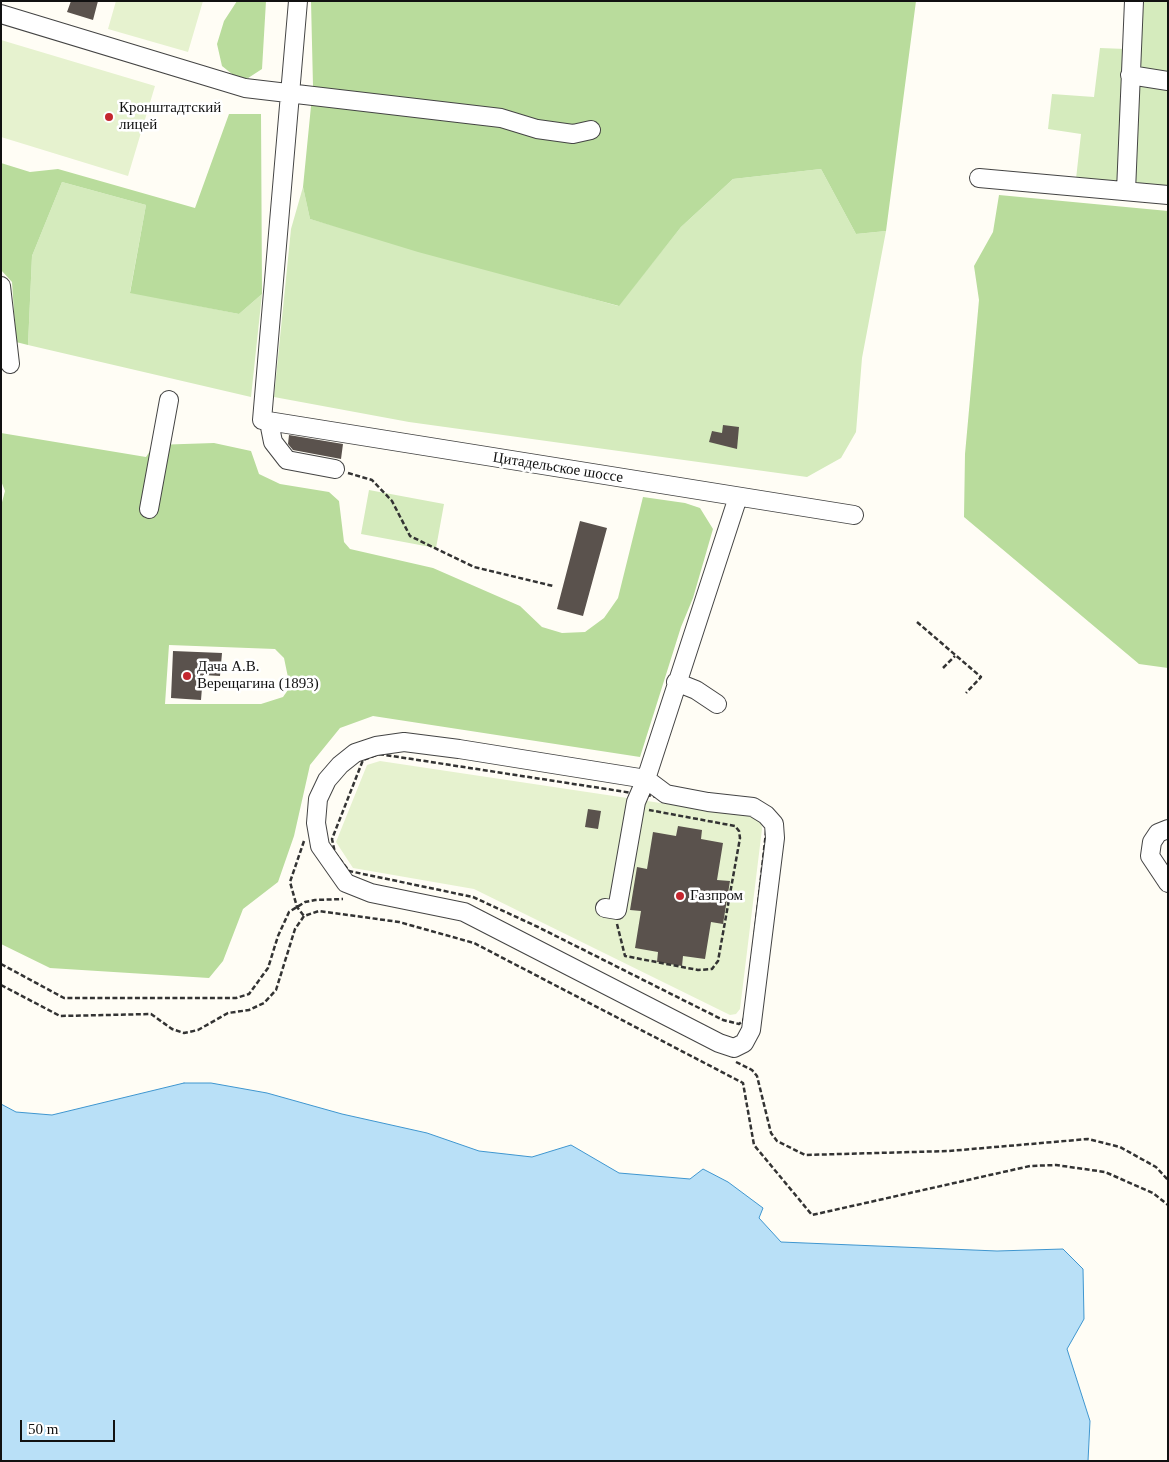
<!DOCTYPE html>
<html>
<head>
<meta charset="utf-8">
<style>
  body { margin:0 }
  #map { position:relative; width:1169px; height:1462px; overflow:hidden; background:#fffdf5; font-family:"Times New Roman",serif }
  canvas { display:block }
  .frame { position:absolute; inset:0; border:2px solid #111; pointer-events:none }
  .scale { position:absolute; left:20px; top:1420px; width:95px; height:22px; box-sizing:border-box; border:2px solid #111; border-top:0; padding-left:6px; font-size:15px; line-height:18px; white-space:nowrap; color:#111; -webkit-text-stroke:4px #fff; paint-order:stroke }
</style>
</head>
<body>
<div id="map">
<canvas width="1169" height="1462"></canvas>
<div class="frame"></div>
<div class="scale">50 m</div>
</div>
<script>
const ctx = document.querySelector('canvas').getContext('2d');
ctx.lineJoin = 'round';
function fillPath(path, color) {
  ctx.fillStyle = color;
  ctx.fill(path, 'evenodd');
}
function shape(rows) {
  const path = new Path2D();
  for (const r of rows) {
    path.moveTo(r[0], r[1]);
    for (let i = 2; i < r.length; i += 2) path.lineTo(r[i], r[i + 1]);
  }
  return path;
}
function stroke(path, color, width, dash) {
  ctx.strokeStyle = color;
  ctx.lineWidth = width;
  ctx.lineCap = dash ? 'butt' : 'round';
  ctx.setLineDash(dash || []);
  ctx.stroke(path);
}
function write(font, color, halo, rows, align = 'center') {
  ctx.font = font + ' "Times New Roman",serif';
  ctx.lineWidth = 5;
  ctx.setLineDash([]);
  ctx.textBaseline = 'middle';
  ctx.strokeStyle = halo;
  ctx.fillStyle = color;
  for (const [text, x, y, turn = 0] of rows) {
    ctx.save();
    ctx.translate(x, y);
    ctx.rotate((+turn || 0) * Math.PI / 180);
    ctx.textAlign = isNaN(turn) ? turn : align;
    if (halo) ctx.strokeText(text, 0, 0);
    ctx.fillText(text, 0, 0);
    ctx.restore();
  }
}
const green = shape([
  [1144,1,1168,1,1168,76,1138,71],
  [1100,48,1126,49,1119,183,1076,179,1081,134,1048,129,1052,94,1094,97],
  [1138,86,1168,88,1168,186,1131,182],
  [821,169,856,234,886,231,862,358,856,432,841,458,807,477,409,422,274,397,291,229,303,187,310,219,618,306,681,227,733,179],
  [62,182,146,205,130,292,239,314,262,294,251,397,28,345,32,256],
  [369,490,444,504,436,548,361,534]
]);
const forest = shape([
  [237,1,266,1,262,69,242,82,222,66,217,44,224,21],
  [311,1,916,1,886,231,856,234,821,169,733,179,681,227,619,306,418,252,310,219,303,187,313,86],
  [229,114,261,114,262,294,239,314,130,293,146,205,62,182,32,256,28,345,16,342,12,282,1,270,1,163,30,172,58,169,195,208],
  [999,195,1168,211,1168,668,1139,664,964,517,965,454,979,300,974,266,993,232],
  [1,433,146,457,154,445,214,443,251,451,259,474,280,484,329,492,339,501,344,542,350,549,433,568,520,606,542,627,562,633,585,632,604,618,618,598,643,497,685,503,700,508,713,529,693,598,681,627,640,757,373,716,340,728,310,765,294,836,278,882,243,909,223,961,209,978,50,968,1,944,1,506,5,491,1,481],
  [169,645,275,649,284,658,290,687,283,697,261,704,165,704]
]);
const pitch = shape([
  [116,1,203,1,188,52,108,29],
  [1,40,155,86,128,176,1,137],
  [380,761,754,817,761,821,762,829,740,1009,736,1014,730,1015,474,889,353,868,336,842,367,765]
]);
const water = shape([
  [184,1083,211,1083,267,1093,342,1114,427,1133,479,1151,532,1157,571,1145,619,1173,690,1179,703,1169,728,1182,763,1208,759,1218,781,1242,997,1251,1063,1249,1083,1269,1084,1319,1067,1349,1090,1421,1088,1461,1,1461,1,1104,16,1112,52,1115,184,1083]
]);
const building = shape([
  [71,1,98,1,93,20,67,12],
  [723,425,739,427,737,449,709,442,712,431,722,433],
  [289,435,343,444,341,459,293,450,288,444],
  [580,521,607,528,583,616,557,609],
  [173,651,222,653,220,676,203,675,201,700,171,698],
  [588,809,601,811,598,829,585,827],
  [678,826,702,830,701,839,723,843,717,880,730,881,723,924,711,922,705,959,683,956,682,966,657,962,658,952,635,948,641,911,630,910,637,867,647,869,653,832,676,836]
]);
const path = shape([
  [348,473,372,480,392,501,410,536,474,567,553,586],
  [917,622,981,677,966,693],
  [943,668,955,656],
  [379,754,756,812,765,818,767,823,746,1013,743,1021,739,1024,723,1020,538,927,473,897,349,871,335,853,332,839,363,760,379,754],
  [304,841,290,882,297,907,304,916],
  [617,924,625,956,698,970,712,969,718,961,740,838,739,831,735,826,649,810],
  [1,964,64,998,236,998,249,994,268,968,278,936,289,912,305,902,315,900,343,899],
  [1,985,60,1016,151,1014,172,1029,184,1033,198,1030,228,1013,249,1010,264,1003,276,990,295,929,304,916,319,911,399,922,474,943,743,1083,754,1145,812,1215,1030,1166,1056,1165,1105,1172,1153,1193,1168,1205],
  [736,1062,752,1070,757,1076,771,1133,777,1141,805,1155,949,1151,1088,1139,1120,1147,1156,1167,1168,1180]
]);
const minor = shape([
  [298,1,262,420,854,515],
  [1,14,245,88,501,118,537,129,573,134,591,130],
  [1130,75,1168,81],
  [979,178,1168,195],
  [1126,191,1134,1],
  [1,286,10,364],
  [269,422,273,442,287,460,335,469],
  [149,509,169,400],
  [676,682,696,690,717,704],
  [404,742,459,749,646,779,666,794,708,802,753,807,766,815,774,824,775,838,751,1030,744,1043,734,1048,719,1043,464,912,371,893,346,883,320,846,316,823,318,799,327,780,340,765,355,753,376,746,404,742],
  [1168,829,1158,833,1152,842,1150,856,1168,883],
  [605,908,617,910,636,802,646,779,738,497]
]);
const markers = [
  [109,117,5,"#c4262e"],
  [187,676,5,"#c4262e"],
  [680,896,5,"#c4262e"]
];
const poiNames = [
  ["Кронштадтский",119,108],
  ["лицей",119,125],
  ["Дача А.В.",197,667],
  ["Верещагина (1893)",197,684],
  ["Газпром",690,896]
];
const streetNames = [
  ["Цитадельское шоссе",558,468,9]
];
fillPath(green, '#d5ebbd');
fillPath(forest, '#b9dc9c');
fillPath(pitch, '#e6f2cf');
fillPath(water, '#b9e0f7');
stroke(water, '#3f96cf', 1);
fillPath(building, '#5a524d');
stroke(minor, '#444', 20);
stroke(path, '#333', 2.5, [5, 2.5]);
stroke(minor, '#fff', 18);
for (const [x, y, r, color] of markers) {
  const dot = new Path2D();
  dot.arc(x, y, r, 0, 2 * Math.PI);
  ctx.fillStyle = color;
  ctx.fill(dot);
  stroke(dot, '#fff', 2);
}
write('15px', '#111', '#fff', poiNames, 'left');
write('15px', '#111', '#fff', streetNames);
</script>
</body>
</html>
